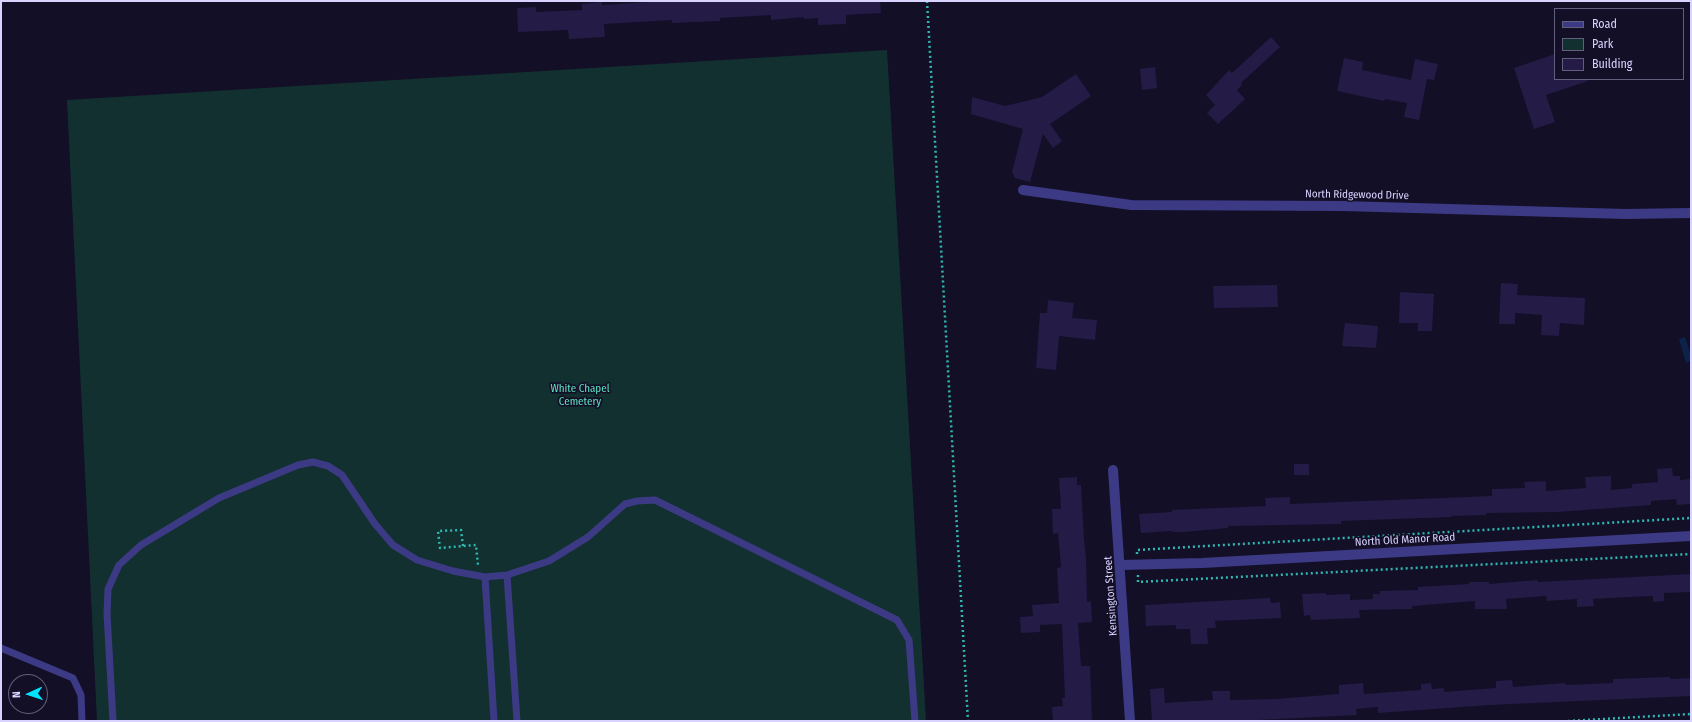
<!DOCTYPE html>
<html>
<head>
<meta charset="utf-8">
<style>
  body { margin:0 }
  #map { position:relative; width:1692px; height:722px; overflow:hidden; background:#130f26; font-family:"Fira Sans Condensed",sans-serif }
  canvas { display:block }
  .frame { position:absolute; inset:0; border:2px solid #d9d4ff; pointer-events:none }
  .legend { position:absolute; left:1554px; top:8px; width:130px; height:72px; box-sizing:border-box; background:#130f26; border:1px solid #625e7d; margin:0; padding:5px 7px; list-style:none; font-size:12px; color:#d9d4ff }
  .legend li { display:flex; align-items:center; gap:8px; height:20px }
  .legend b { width:20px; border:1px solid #625e7d }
  .north { position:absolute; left:8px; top:674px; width:40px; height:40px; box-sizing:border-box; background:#130f26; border:1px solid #625e7d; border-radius:50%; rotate:267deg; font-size:11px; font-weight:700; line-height:16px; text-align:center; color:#d9d4ff }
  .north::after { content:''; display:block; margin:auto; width:14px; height:18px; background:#00e5ff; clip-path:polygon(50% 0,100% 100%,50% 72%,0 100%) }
</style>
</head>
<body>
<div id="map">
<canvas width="1692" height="722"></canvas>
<div class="frame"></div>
<ul class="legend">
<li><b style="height:5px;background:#3d3a85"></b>Road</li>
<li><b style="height:11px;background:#12302f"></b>Park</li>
<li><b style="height:11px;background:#241b47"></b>Building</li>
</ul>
<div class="north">N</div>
</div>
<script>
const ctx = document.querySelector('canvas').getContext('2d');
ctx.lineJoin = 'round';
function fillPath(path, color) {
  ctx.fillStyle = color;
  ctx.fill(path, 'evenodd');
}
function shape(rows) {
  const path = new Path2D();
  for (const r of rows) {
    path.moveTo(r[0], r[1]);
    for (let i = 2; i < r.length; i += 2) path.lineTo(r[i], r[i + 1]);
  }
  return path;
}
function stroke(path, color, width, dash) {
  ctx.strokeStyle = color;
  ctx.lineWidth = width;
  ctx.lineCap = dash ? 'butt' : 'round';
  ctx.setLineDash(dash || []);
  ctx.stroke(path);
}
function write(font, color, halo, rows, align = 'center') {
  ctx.font = font + ' "Fira Sans Condensed",sans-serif';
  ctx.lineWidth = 3.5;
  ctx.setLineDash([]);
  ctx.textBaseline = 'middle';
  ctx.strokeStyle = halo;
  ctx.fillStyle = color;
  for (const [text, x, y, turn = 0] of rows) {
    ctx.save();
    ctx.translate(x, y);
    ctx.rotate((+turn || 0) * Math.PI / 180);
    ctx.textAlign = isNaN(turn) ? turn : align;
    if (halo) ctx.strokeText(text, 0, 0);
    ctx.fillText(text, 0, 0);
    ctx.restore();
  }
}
const green = shape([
  [887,50,926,721,97,721,67,100]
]);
const water = shape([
  [1685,337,1691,355,1691,361,1686,363,1679,339]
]);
const building = shape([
  [662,1,880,1,881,13,846,15,846,24,818,25,818,18,804,19,804,17,771,20,771,15,720,18,720,21,672,23,672,20,604,24,605,37,569,39,568,30,518,32,517,8,536,7,536,12,582,10,582,4,602,2,602,5],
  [1271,37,1280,47,1241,83,1242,85,1237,90,1245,99,1218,124,1207,113,1215,105,1206,95,1229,70,1232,73],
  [1555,54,1555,79,1588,79,1588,81,1546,95,1555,122,1534,129,1514,68],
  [1344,58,1363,62,1362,70,1411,80,1415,59,1438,64,1434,80,1427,79,1419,120,1404,117,1407,103,1385,99,1384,101,1337,91],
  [1155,67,1157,88,1142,90,1140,69],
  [1076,74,1091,96,1050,124,1062,141,1053,148,1043,134,1030,182,1015,178,1012,172,1023,129,971,114,972,97,1005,106,1042,97],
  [1501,283,1518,284,1517,295,1585,298,1584,325,1560,323,1559,336,1541,335,1542,315,1515,313,1515,324,1499,324],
  [1277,285,1278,307,1214,308,1213,286],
  [1400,292,1434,294,1432,331,1418,331,1418,323,1399,323],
  [1048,300,1074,303,1072,318,1097,320,1095,340,1059,336,1056,370,1036,368,1040,313,1047,313],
  [1345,323,1378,326,1376,348,1342,346],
  [1294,464,1309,464,1309,475,1294,475],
  [1672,468,1673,476,1680,476,1680,480,1691,479,1691,504,1677,505,1676,499,1651,501,1651,505,1558,512,1486,513,1486,515,1451,516,1451,517,1341,521,1341,524,1228,526,1228,528,1184,532,1172,532,1172,531,1141,533,1139,514,1172,512,1172,510,1266,506,1265,498,1290,497,1290,504,1492,496,1492,489,1525,488,1524,482,1546,481,1546,491,1586,488,1585,477,1611,476,1611,490,1632,488,1632,484,1658,482,1657,469],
  [1077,477,1077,485,1081,485,1084,539,1086,558,1087,602,1091,601,1092,622,1078,623,1081,666,1090,666,1092,721,1053,721,1052,707,1063,706,1062,698,1065,698,1062,624,1040,625,1040,632,1021,633,1020,617,1033,616,1032,605,1059,603,1057,568,1061,567,1058,533,1053,534,1052,509,1061,509,1059,478],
  [1691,574,1691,592,1664,593,1664,601,1653,602,1653,596,1609,598,1593,599,1594,606,1577,607,1577,599,1547,601,1546,596,1506,599,1507,609,1475,609,1475,601,1412,606,1412,609,1359,610,1360,618,1311,620,1310,615,1304,616,1302,594,1326,593,1326,595,1350,594,1350,600,1373,599,1373,594,1380,594,1380,591,1418,590,1418,587,1469,584,1469,582,1489,582,1489,584,1537,580,1538,582],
  [1270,598,1271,603,1280,602,1281,618,1215,621,1216,628,1207,628,1208,644,1191,644,1190,629,1176,629,1176,625,1146,626,1145,605],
  [1670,677,1670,679,1691,678,1691,696,1489,705,1378,713,1378,707,1356,709,1357,715,1239,721,1152,721,1150,689,1164,688,1165,703,1213,700,1212,691,1230,691,1230,700,1276,699,1339,694,1339,685,1363,683,1364,694,1421,690,1421,684,1431,683,1432,689,1444,688,1444,692,1496,688,1496,681,1512,680,1513,687,1565,683,1566,685,1613,683,1613,679]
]);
const path = shape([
  [927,1,968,721],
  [463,546,461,530,438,531,440,548,476,545,478,565],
  [1137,554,1137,550,1691,518],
  [1138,575,1138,582,1691,554],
  [1568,721,1691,714]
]);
const service = shape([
  [507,575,517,721],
  [485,577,494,721],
  [1,648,73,678,81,695,82,721],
  [113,721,107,614,108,589,119,565,141,545,219,498,298,465,313,462,328,466,342,475,375,524,393,545,417,560,453,571,485,577,507,575,549,561,588,537,625,504,637,501,655,500,897,620,909,640,915,721]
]);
const minor = shape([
  [1023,190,1131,205,1343,206,1626,214,1691,213],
  [1113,470,1130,721],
  [1121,565,1202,563,1691,536]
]);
const streetNames = [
  ["North Ridgewood Drive",1357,195,1],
  ["North Old Manor Road",1405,540,-3],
  ["Kensington Street",1111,596,-94]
];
const parkNames = [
  ["White Chapel",580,389],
  ["Cemetery",580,402]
];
fillPath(green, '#12302f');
fillPath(water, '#0c2248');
fillPath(building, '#241b47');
stroke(path, '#2fb8b0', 2.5, [2, 3]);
stroke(service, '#3d3a85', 7);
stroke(minor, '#3d3a85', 10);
write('11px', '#d9d4ff', '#130f26', streetNames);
write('11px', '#5fe0c0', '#130f26', parkNames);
</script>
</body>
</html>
